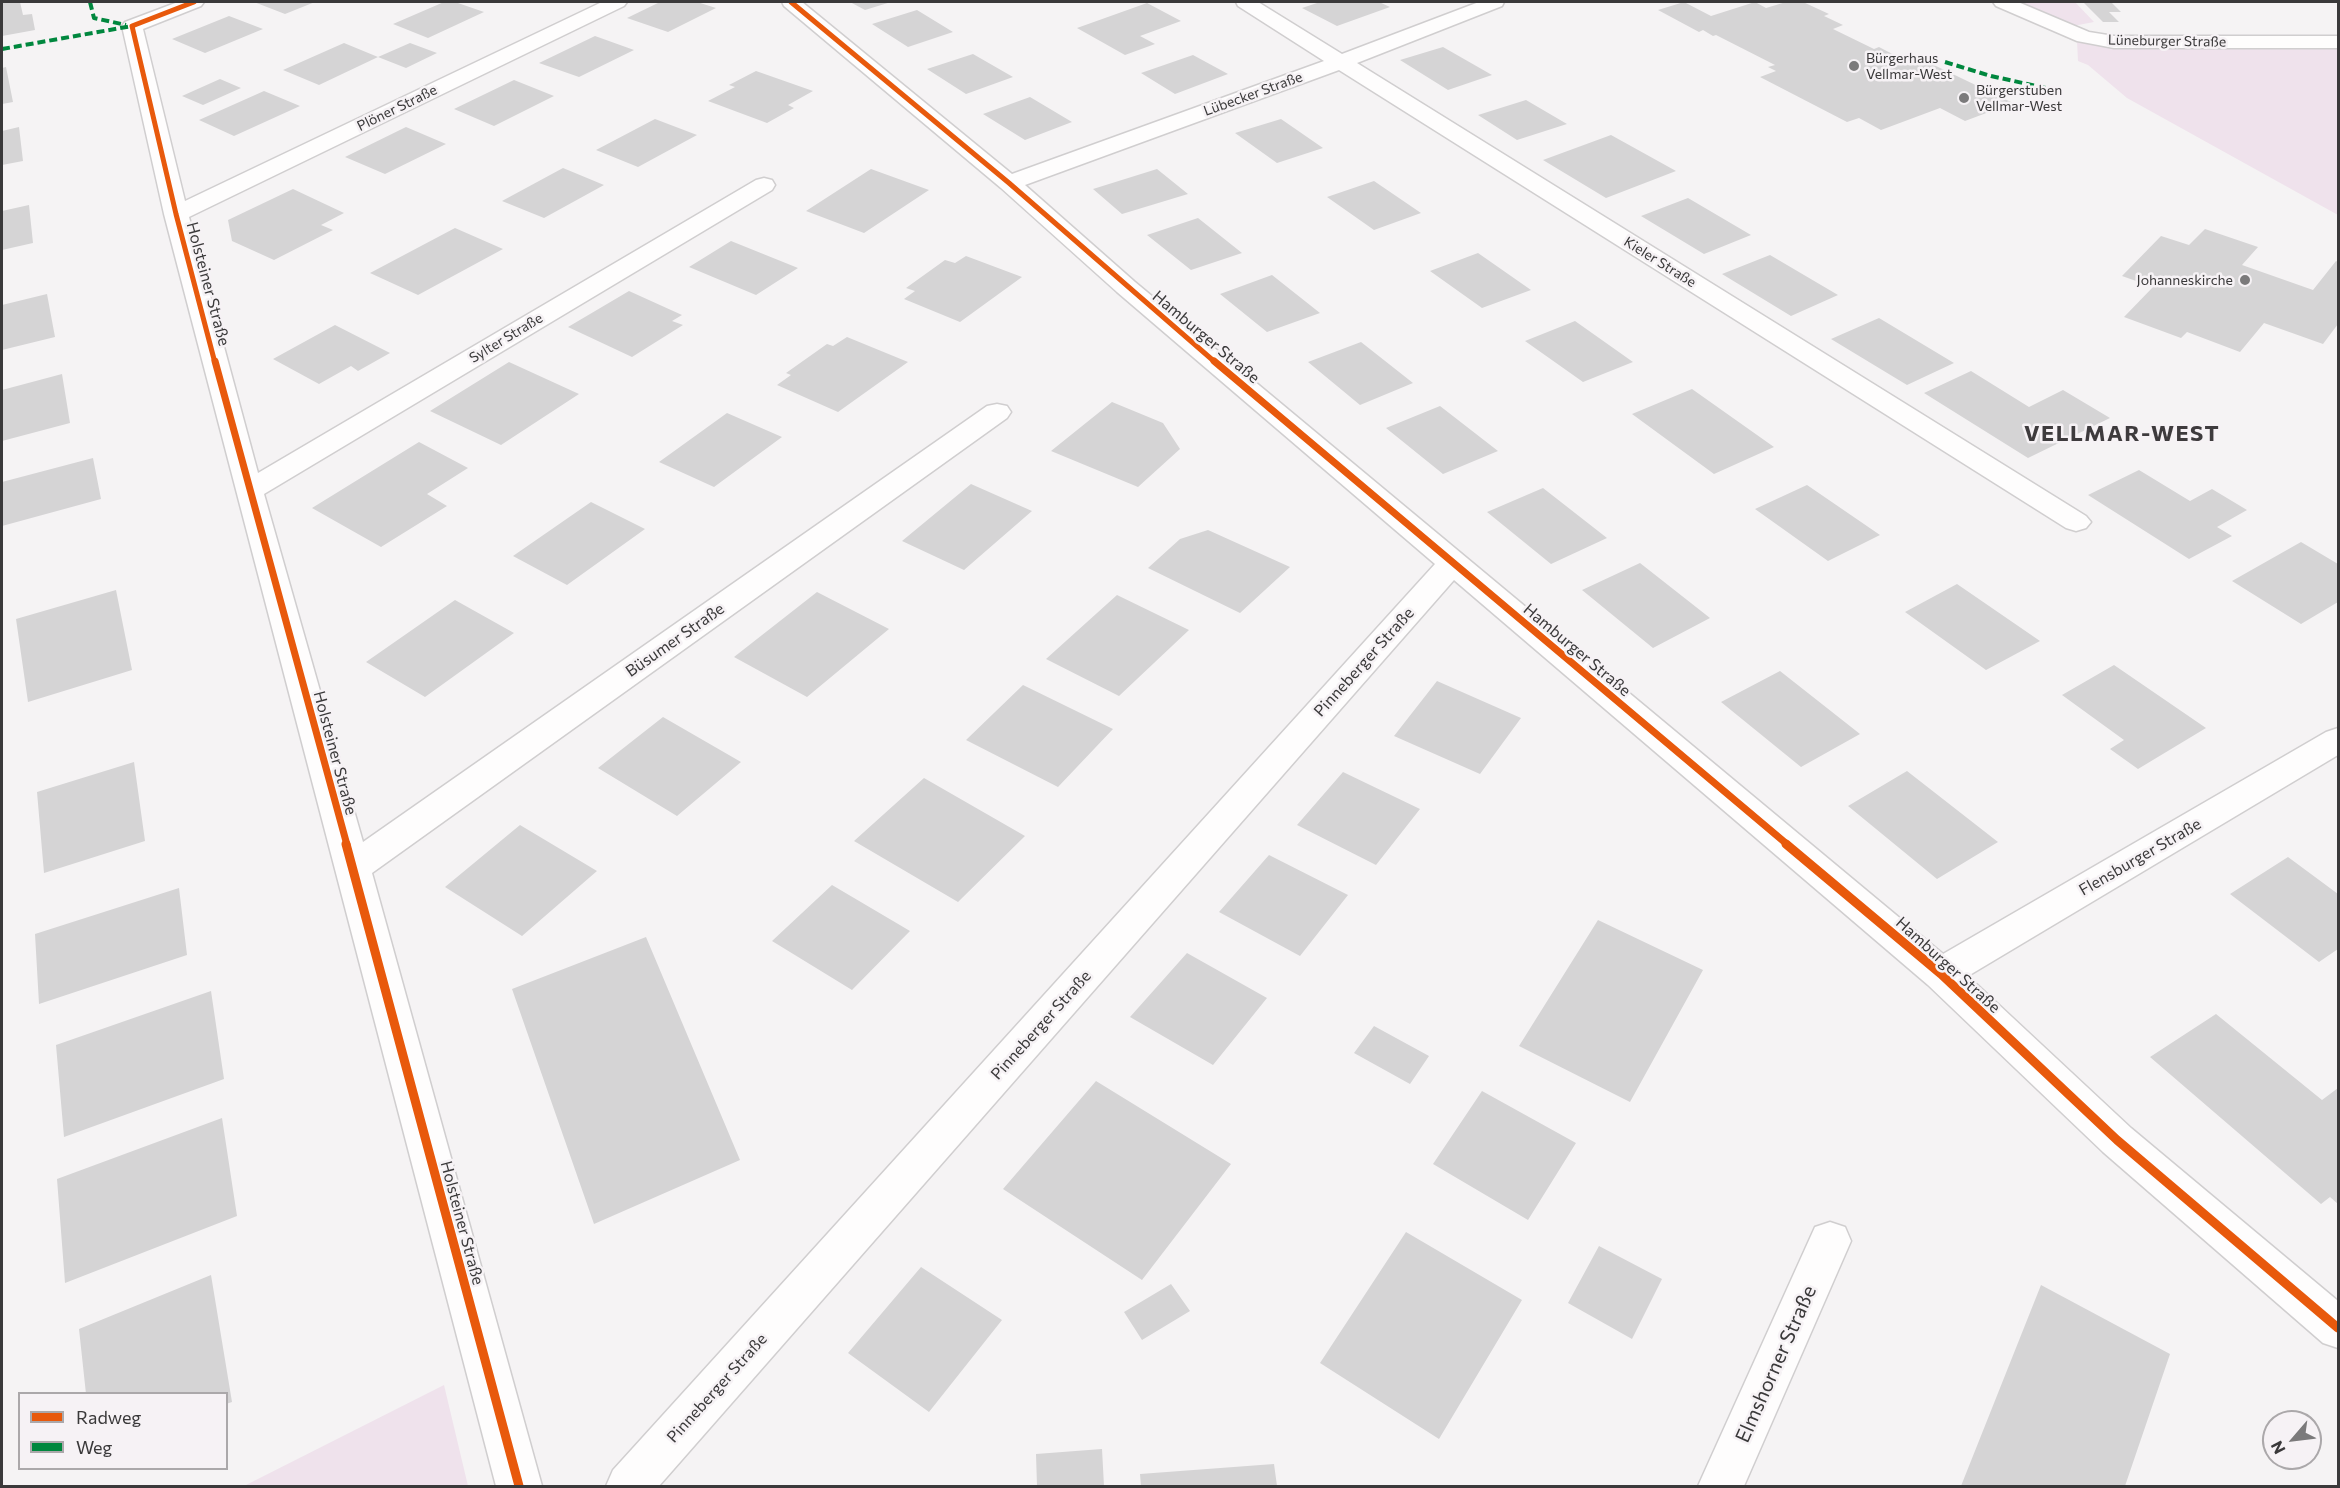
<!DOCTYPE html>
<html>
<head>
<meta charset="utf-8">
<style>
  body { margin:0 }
  #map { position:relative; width:2340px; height:1488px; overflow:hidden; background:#f5f3f4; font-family:Commissioner,sans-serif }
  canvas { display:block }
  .frame { position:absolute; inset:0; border:3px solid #3a393a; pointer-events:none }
  .legend { position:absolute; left:18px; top:1392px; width:210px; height:78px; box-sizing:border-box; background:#f6f2f5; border:2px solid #aba8aa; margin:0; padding:8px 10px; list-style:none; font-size:18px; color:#3a393a }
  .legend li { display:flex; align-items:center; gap:12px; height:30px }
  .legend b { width:30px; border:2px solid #aba8aa }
  .north { position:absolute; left:2262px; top:1410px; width:60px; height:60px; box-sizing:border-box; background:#f6f2f5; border:2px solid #aba8aa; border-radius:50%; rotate:242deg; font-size:16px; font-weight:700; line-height:24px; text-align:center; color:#3a393a }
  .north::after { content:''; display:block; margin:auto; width:21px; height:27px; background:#7b7a7b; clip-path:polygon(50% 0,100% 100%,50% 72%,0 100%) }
</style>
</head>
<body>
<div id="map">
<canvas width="2340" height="1488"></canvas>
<div class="frame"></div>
<ul class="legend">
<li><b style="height:8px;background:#e8590c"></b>Radweg</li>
<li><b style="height:8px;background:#00873e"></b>Weg</li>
</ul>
<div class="north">N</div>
</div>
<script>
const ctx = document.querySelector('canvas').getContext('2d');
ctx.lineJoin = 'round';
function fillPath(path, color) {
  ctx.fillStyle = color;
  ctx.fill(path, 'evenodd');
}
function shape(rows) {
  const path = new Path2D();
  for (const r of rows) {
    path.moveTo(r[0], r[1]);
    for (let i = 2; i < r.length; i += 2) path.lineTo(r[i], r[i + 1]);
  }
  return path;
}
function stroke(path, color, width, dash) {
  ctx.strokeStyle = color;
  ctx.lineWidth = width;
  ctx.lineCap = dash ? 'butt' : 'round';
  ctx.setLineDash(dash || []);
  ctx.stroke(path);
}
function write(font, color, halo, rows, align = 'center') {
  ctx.font = font + ' Commissioner,sans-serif';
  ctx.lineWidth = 5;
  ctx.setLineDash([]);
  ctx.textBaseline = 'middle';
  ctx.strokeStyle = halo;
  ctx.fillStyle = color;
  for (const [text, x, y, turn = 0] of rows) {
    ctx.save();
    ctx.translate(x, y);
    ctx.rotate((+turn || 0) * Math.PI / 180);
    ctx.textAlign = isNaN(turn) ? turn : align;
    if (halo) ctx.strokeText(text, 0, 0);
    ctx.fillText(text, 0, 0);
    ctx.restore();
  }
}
const green = shape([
  [2016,2,2075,2,2094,22,2073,26],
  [2077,41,2204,49,2338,45,2338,215,2127,98,2088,65,2078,61],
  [444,1385,468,1486,244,1486]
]);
const building = shape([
  [2,2,20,2,23,15,32,14,35,30,2,36],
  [254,2,315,2,285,14],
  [444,2,455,2,484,12,428,38,393,24],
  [660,2,697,2,716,8,668,32,627,18],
  [850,2,891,2,865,10],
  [1320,2,1379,2,1390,7,1337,26,1302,8],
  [1684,2,1711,16,1755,2,1766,8,1786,2,1803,2,1829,14,1824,16,1843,25,1833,29,1874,49,1879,47,1900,58,1911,54,2013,103,1965,121,1940,108,1881,130,1859,118,1847,122,1760,77,1776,71,1768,67,1775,65,1716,35,1713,36,1703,30,1699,32,1658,10],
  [2083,2,2111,2,2121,12,2109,12,2119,22,2103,22],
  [1147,3,1181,21,1140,36,1155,44,1125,55,1077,28],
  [917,10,953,32,908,47,872,24],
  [229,16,263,29,205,53,172,39],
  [595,36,634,50,579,77,539,63],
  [344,43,378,57,410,43,437,53,406,68,378,57,319,85,283,70],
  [1443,47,1492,75,1448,90,1400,60],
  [973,54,1013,77,966,94,927,69],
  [1193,55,1228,74,1175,94,1141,73],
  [6,67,13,102,2,104,2,68],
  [756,71,813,91,788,105,794,108,767,123,708,101,735,87,729,85],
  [220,79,241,88,203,105,182,96],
  [514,80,554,96,494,126,454,109],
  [264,91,300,106,234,136,199,120],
  [1030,97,1072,122,1025,140,983,114],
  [1526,100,1567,124,1517,140,1478,115],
  [655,119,697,135,638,167,596,150],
  [1281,119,1323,148,1277,163,1235,133],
  [19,127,23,161,2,165,2,131],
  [406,127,446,144,385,174,345,157],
  [1611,135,1676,171,1606,198,1543,160],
  [563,168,604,185,544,218,502,201],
  [871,169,929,190,864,233,806,211],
  [1157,169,1188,194,1122,214,1093,189],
  [1374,181,1421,213,1374,230,1327,197],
  [293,189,344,213,321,225,333,230,274,260,232,241,228,220],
  [1688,198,1751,235,1704,254,1641,216],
  [29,205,33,243,2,250,2,211],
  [1198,218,1242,253,1191,270,1147,235],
  [455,228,503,249,418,295,370,273],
  [2205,229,2258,247,2242,265,2313,290,2336,261,2338,262,2338,324,2323,344,2264,323,2240,352,2187,332,2181,338,2124,317,2153,287,2122,276,2161,236,2189,245],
  [731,241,798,268,756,295,689,267],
  [1478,253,1531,290,1482,308,1430,271],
  [1770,255,1838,295,1791,316,1722,274],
  [966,256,1022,277,960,322,904,299,915,291,906,288,945,260,955,263],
  [1272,275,1320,313,1267,332,1220,294],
  [629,291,682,315,672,321,683,325,632,357,568,327],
  [47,294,55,337,2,350,2,305],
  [1879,318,1954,363,1907,385,1831,339],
  [1575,321,1633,362,1583,382,1525,341],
  [335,325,390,353,358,371,351,366,319,384,273,359],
  [847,337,908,362,838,412,777,385,791,375,786,373,827,344,833,346],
  [1361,342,1413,383,1360,405,1308,362],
  [509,362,579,394,501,445,430,411],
  [1971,371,2029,407,2063,390,2110,418,2028,458,1924,393],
  [62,374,70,423,2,441,2,390],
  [1692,389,1774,447,1714,474,1632,414],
  [1112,402,1163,423,1180,449,1138,487,1051,451],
  [1440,406,1498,451,1443,474,1386,428],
  [727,413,782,437,714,487,659,462],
  [419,442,468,468,427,494,447,506,381,547,312,508],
  [93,458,101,499,2,526,2,482],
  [2139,470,2190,501,2212,489,2247,510,2217,527,2232,536,2189,559,2088,495],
  [971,484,1032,511,964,570,902,541],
  [1807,485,1880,535,1828,561,1755,509],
  [1543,488,1607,538,1551,564,1487,512],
  [591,502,645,529,567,585,513,556],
  [1208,530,1290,567,1240,613,1148,568,1180,539],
  [2301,542,2338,564,2338,602,2301,624,2232,581],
  [1640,563,1710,618,1653,648,1582,590],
  [1957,584,2040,641,1986,670,1905,612],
  [116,590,132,670,28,702,16,619],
  [817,592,889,629,807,697,734,657],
  [1117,595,1189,630,1119,696,1046,659],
  [455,600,514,633,425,697,366,662],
  [2114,665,2206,728,2138,769,2110,749,2124,740,2062,695],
  [1780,671,1860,734,1801,767,1721,702],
  [1437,681,1521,718,1480,774,1394,736],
  [1023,685,1113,729,1058,787,966,740],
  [663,717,741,762,677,816,598,768],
  [134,762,145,841,44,873,37,792],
  [1907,771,1998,842,1937,879,1848,806],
  [1343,772,1420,809,1376,865,1297,825],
  [924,778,1025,836,958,902,854,841],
  [520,825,597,871,522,936,445,887],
  [1269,855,1348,895,1300,956,1219,912],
  [2288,857,2338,894,2338,949,2319,962,2230,894],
  [832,885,910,931,852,990,772,941],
  [179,888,187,955,39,1004,35,934],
  [1598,920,1703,970,1630,1102,1519,1046],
  [646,937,740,1160,594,1224,512,989],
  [1187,953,1267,998,1213,1065,1130,1017],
  [211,991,224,1079,64,1137,56,1045],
  [2216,1014,2322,1100,2338,1088,2338,1204,2330,1197,2321,1204,2150,1057],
  [1374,1026,1429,1056,1410,1084,1354,1053],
  [1096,1081,1231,1164,1142,1280,1003,1189],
  [1482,1091,1576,1143,1528,1220,1433,1164],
  [222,1118,237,1216,65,1283,57,1179],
  [1406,1232,1522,1300,1439,1439,1320,1363],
  [1599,1246,1662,1279,1632,1339,1568,1303],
  [921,1267,1002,1320,929,1412,848,1353],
  [211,1275,232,1402,226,1404,226,1394,86,1394,79,1329],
  [1171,1284,1190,1311,1142,1340,1124,1312],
  [2041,1285,2170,1354,2125,1486,1961,1486],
  [1102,1449,1104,1486,1037,1486,1036,1454],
  [1274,1464,1277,1486,1141,1486,1140,1474]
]);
const minor = shape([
  [178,2,204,2,201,6,143,29,185,201,602,2,627,2,624,6,189,217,258,473,756,180,764,178,772,180,775,185,772,190,264,494,363,842,987,406,997,404,1007,406,1011,412,1007,418,372,873,542,1486,496,1486,164,214,122,26,125,22,178,2],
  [782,2,802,2,1012,174,1324,61,1238,6,1236,2,1258,2,1342,54,1479,2,1504,2,1502,6,1357,63,2086,516,2091,522,2086,528,2076,531,2066,528,1339,70,1025,185,1135,282,1943,954,2326,732,2338,728,2338,755,1968,976,2131,1128,2338,1301,2338,1348,2323,1343,2103,1152,1928,985,1454,580,659,1486,606,1486,613,1470,1435,564,1117,292,1001,188,784,6,782,2],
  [1993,2,2018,2,2089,32,2114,36,2338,36,2338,48,2114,48,2077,41,1996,6,1993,2],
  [1830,1222,1845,1227,1851,1241,1744,1486,1698,1486,1815,1227,1830,1222]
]);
const quiet = shape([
  [90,2,94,18,126,25],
  [2,49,132,26],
  [1945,62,1991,76,2059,91]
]);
const cyclewayFar2 = shape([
  [194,2,132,26,176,214,215,363],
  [791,2,1009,183,1216,363]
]);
const cyclewayFar1 = shape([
  [215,361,347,845],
  [1214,361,1788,845]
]);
const cycleway = shape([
  [346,844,519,1486],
  [1786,844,1941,974,2117,1140,2338,1328]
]);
const markers = [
  [1854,66,6,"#7b7a7b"],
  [1964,98,6,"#7b7a7b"],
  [2245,280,6,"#7b7a7b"]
];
const farStreetnames = [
  ["Lüneburger Straße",2167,41,1],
  ["Lübecker Straße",1253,94,-20],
  ["Plöner Straße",397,108,-26],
  ["Kieler Straße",1660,262,32],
  ["Sylter Straße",506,338,-31]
];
const farPoinames = [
  ["Bürgerhaus",1866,58],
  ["Vellmar-West",1866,74],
  ["Bürgerstuben",1976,90],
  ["Vellmar-West",1976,106],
  ["Johanneskirche",2233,280,"right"]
];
const streetNames = [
  ["Holsteiner Straße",208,284,75],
  ["Hamburger Straße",1206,337,40],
  ["Büsumer Straße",675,640,-35],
  ["Hamburger Straße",1577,650,40],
  ["Pinneberger Straße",1364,662,-48],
  ["Holsteiner Straße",335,753,75],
  ["Flensburger Straße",2140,857,-30],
  ["Hamburger Straße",1948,965,42],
  ["Pinneberger Straße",1041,1025,-48],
  ["Holsteiner Straße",462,1223,75],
  ["Pinneberger Straße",717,1388,-48]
];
const nearStreetnames = [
  ["Elmshorner Straße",1776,1364,-66]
];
const districtNames = [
  ["VELLMAR-WEST",2122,434]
];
fillPath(green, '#efe2ec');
fillPath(building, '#d5d4d5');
stroke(minor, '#d0cecf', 3);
fillPath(minor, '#fefdfd');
stroke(quiet, '#00873e', 4, [8, 4]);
stroke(cyclewayFar2, '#e8590c', 5);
stroke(cyclewayFar1, '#e8590c', 7);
stroke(cycleway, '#e8590c', 9);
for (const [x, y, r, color] of markers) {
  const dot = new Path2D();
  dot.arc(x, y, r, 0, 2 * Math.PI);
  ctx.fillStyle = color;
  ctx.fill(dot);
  stroke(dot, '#f6f2f5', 2);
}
write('14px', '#3a393a', '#f6f2f5', farStreetnames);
write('14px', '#3a393a', '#f6f2f5', farPoinames, 'left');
write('16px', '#3a393a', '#f6f2f5', streetNames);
write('20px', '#3a393a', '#f6f2f5', nearStreetnames);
ctx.letterSpacing = '1.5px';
write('bold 22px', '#3e3b3d', '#f6f2f5', districtNames);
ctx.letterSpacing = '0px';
</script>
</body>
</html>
